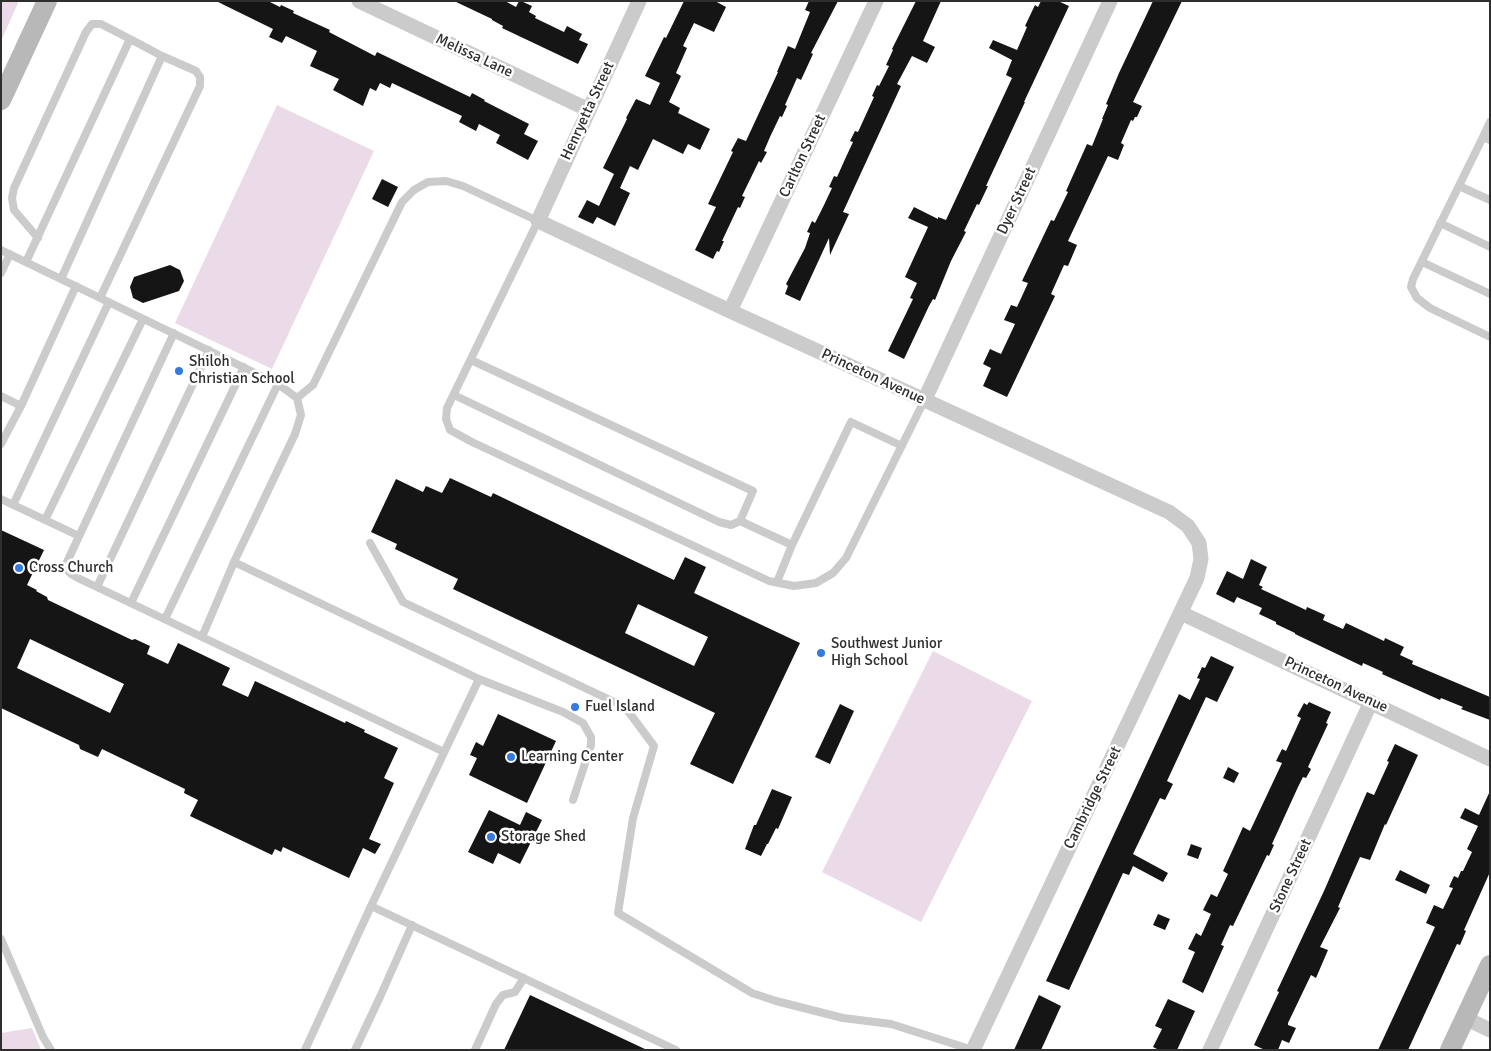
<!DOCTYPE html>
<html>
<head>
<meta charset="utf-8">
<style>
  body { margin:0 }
  #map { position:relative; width:1491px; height:1051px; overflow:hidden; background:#fff; font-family:Signika,sans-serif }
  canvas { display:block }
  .frame { position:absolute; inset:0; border:2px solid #2e2e2e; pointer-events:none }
</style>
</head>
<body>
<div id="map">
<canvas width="1491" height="1051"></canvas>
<div class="frame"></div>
</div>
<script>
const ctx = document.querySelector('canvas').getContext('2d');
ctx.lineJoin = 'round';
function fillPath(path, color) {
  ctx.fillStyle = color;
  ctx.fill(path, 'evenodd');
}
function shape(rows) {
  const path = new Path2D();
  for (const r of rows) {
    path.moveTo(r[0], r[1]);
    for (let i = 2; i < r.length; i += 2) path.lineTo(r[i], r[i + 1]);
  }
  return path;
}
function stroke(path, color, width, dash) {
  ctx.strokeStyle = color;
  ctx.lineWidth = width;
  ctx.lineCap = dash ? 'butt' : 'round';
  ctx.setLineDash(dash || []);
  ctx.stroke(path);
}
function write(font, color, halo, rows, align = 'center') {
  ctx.font = font + ' Signika,sans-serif';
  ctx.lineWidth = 5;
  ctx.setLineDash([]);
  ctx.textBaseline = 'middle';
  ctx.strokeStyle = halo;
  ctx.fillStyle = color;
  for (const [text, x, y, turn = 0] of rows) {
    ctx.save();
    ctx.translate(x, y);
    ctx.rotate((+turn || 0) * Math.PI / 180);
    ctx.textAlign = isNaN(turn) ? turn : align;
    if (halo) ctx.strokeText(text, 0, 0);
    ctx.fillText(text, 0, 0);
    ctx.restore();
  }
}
const green = shape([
  [1,1,19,1,1,41],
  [277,105,374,151,272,369,175,323],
  [933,651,1032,701,921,922,822,872],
  [32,1028,41,1050,1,1050,1,1033]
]);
const building = shape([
  [216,1,268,1,280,7,281,5,294,11,293,13,330,30,329,32,375,56,377,52,470,97,472,93,485,100,484,101,529,124,524,134,538,141,528,160,496,143,500,135,479,124,476,131,459,122,462,116,392,83,390,88,380,83,376,91,370,88,363,106,333,90,339,79,310,66,317,51,286,36,282,43,269,37,273,29],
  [454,1,505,1,516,7,519,1,521,1,532,6,529,12,536,16,535,18,564,32,567,26,582,34,579,40,588,44,578,64,502,28,503,26,492,20,492,19],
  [684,1,715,1,726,7,714,32,694,23,683,46,687,48,676,73,681,76,669,102,680,108,678,113,710,129,700,150,688,144,683,154,653,139,638,170,630,166,620,188,630,193,615,226,597,217,593,224,578,217,587,200,599,206,614,174,603,168,627,119,626,118,636,99,650,105,660,83,645,76,664,37,666,38],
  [809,1,838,1,811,53,813,54,801,80,797,78,785,105,787,106,782,117,780,116,770,137,764,151,767,152,761,163,759,161,742,196,745,197,740,208,738,207,722,241,724,241,719,252,717,251,713,259,695,250,716,207,708,204,733,152,731,151,738,138,746,141,778,72,777,72,788,46,795,49,810,12,805,10],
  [916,1,941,1,923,41,935,47,927,63,912,56,897,84,901,86,843,212,849,214,830,255,829,238,800,301,785,294,788,286,786,284,805,248,810,233,807,232,812,221,815,223,824,205,832,188,829,187,834,176,837,177,846,157,853,142,850,141,855,131,858,132,874,97,872,96,877,85,879,86,889,66,886,65,893,50,892,49],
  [1041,1,1058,1,1069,6,1024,102,1025,102,986,186,988,186,979,205,977,204,964,231,966,232,951,261,935,300,933,299,929,306,904,359,888,351,913,299,910,298,917,283,905,277,928,227,908,218,914,207,938,219,938,217,946,220,1012,78,1006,75,1012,60,989,48,993,40,1017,50,1027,27,1025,26,1035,5,1038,7],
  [1153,1,1182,1,1133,102,1142,106,1137,117,1135,117,1133,121,1131,120,1121,143,1124,145,1118,160,1108,156,1068,241,1077,245,1068,266,1064,265,1051,294,1055,296,1007,397,983,386,991,368,983,364,990,349,1001,354,1015,324,1004,320,1011,305,1017,307,1028,283,1022,281,1051,220,1054,221,1068,192,1066,191,1087,144,1092,146,1103,119,1102,119,1108,105,1106,104,1119,73],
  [382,179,398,187,388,207,372,199],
  [170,265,180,270,184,281,179,291,143,303,133,298,130,287,134,277],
  [450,478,491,497,493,493,674,580,685,557,706,567,694,593,800,643,733,784,690,764,715,713,453,589,458,579,395,549,397,544,371,532,396,479,423,492,426,486,442,493],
  [638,604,708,637,694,666,625,633],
  [1,530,44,550,27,585,37,590,36,591,47,597,48,600,132,640,135,639,150,646,147,654,168,664,178,643,230,668,222,685,248,697,255,681,345,723,346,721,365,730,364,732,398,748,384,778,394,783,369,839,381,844,375,854,363,848,349,878,283,847,281,852,275,849,272,855,190,816,198,800,184,793,185,789,102,749,98,757,80,749,79,745,1,708],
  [30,639,124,684,110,713,17,668],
  [1251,559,1267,567,1259,585,1263,587,1261,589,1306,610,1307,607,1325,615,1323,620,1343,629,1346,623,1384,641,1385,638,1404,647,1400,655,1413,661,1412,664,1490,697,1490,720,1461,709,1463,707,1441,698,1440,700,1382,674,1383,672,1363,663,1362,666,1295,634,1295,633,1276,624,1276,622,1259,614,1262,608,1237,597,1234,603,1216,594,1227,571,1243,579],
  [1211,656,1234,667,1217,702,1206,697,1167,781,1173,784,1165,800,1160,798,1133,854,1168,873,1163,882,1133,866,1129,875,1123,873,1069,990,1046,981,1179,694,1190,700,1200,679,1197,678,1202,667,1205,668],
  [1309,702,1331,712,1326,723,1328,724,1308,767,1311,769,1306,778,1303,777,1298,787,1272,844,1274,845,1269,856,1267,855,1233,926,1230,925,1221,945,1224,946,1203,993,1182,982,1195,952,1188,949,1196,933,1201,936,1211,914,1203,910,1211,894,1217,897,1228,874,1223,871,1243,827,1250,831,1282,763,1276,761,1282,749,1286,751,1301,718,1297,716,1304,703,1307,705],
  [840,704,854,711,830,764,815,757],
  [498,714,556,741,527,803,469,775,477,758,470,755,476,742,483,746],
  [1395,744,1418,755,1386,825,1385,824,1370,860,1360,857,1338,907,1340,908,1320,947,1328,950,1316,978,1311,975,1288,1023,1288,1025,1296,1028,1289,1043,1282,1040,1278,1050,1265,1050,1254,1045,1279,992,1277,991,1324,891,1367,792,1374,795,1389,762,1387,761],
  [1228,767,1239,773,1234,783,1223,778],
  [772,789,792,797,778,829,776,828,768,844,767,844,761,856,745,849,754,825,756,825],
  [1490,791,1490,872,1464,930,1466,931,1460,945,1457,944,1408,1050,1378,1050,1435,927,1426,923,1434,905,1443,909,1453,888,1449,887,1454,876,1458,878,1461,871,1463,871,1472,852,1467,849,1478,826,1460,818,1465,808,1479,815],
  [489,810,520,825,526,812,542,820,520,864,498,853,493,864,468,852],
  [1191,844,1202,848,1198,859,1187,855],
  [1400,870,1430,885,1426,894,1395,880],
  [1158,914,1170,919,1165,930,1153,925],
  [530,995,647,1050,504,1050],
  [1039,995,1061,1006,1041,1050,1014,1050],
  [1168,999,1195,1011,1177,1050,1159,1050,1153,1047,1162,1029,1155,1026]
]);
const lane = shape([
  [130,39,162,56],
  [1490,122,1483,137,1490,140],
  [1483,137,1413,279,1411,287,1417,298,1430,308,1490,337],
  [1459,186,1490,200],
  [1440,223,1490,247],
  [1,250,278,384,297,398,301,415,295,434,234,562,479,679,371,906,305,1050],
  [26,262,130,39,101,24,92,24,86,32,14,188,12,198,14,210,38,238],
  [1422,262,1490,294],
  [1,273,10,254],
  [61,279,162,56,196,71,200,77,200,86,100,298],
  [174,333,67,562,67,570,71,574,80,579,444,752],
  [454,395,719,522,731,525,740,521,753,491,471,360],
  [1,396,21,406,1,444],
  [297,398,313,385,402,202,414,190,428,182,446,181,463,186,538,221,447,408,446,419,450,430,472,442,769,581,794,586,816,583,833,573,846,558,924,401],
  [21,406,76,286],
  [1,499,79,536],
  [13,505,109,302],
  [45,520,143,319],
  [740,521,792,545,777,582],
  [370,543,403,602,625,707,654,746,633,818,618,913,752,993,776,1001,843,1018,891,1024,973,1050],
  [792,545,851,422,902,446],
  [97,587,209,350],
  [131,603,244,367],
  [165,619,278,384],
  [202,637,234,562],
  [479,679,563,712,583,723,591,737,591,745,573,800],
  [371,906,676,1050],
  [1,939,43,1037,51,1050],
  [355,1050,380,997,412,925],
  [475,1050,496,1004,503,995,515,992,524,978]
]);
const street = shape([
  [359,1,589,110],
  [639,1,538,221,730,311,1169,512,1188,526,1199,543,1201,559,1197,578,973,1050],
  [730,311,876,1],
  [924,401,1110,1],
  [1181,613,1490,759],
  [1465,1018,1490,1030],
  [1210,1050,1371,702]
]);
const secondary = shape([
  [1,100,47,1],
  [1450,1050,1490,965]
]);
const markers = [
  [179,371,5,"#337ae1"],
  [19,568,5,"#337ae1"],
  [821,653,5,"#337ae1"],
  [575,707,5,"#337ae1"],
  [511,757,5,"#337ae1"],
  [491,837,5,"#337ae1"]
];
const streetNames = [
  ["Melissa Lane",474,56,25],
  ["Henryetta Street",588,111,-65],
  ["Carlton Street",803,156,-65],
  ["Dyer Street",1017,201,-65],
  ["Princeton Avenue",873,377,25],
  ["Princeton Avenue",1336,685,25],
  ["Cambridge Street",1093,798,-64],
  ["Stone Street",1291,876,-65]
];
const poiNames = [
  ["Shiloh",189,362],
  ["Christian School",189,379],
  ["Cross Church",29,568],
  ["Southwest Junior",831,644],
  ["High School",831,661],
  ["Fuel Island",585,707],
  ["Learning Center",521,757],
  ["Storage Shed",501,837]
];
fillPath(green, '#ebdbe9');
fillPath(building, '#151515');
stroke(lane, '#cbcbcb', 8);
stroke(street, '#cbcbcb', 15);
stroke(secondary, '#b8b8b8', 20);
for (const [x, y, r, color] of markers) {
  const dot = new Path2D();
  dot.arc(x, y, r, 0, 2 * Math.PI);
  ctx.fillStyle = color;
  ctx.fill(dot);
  stroke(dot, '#fff', 2);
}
write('15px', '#2e2e2e', '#fff', streetNames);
write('15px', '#2e2e2e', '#fff', poiNames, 'left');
</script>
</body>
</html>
